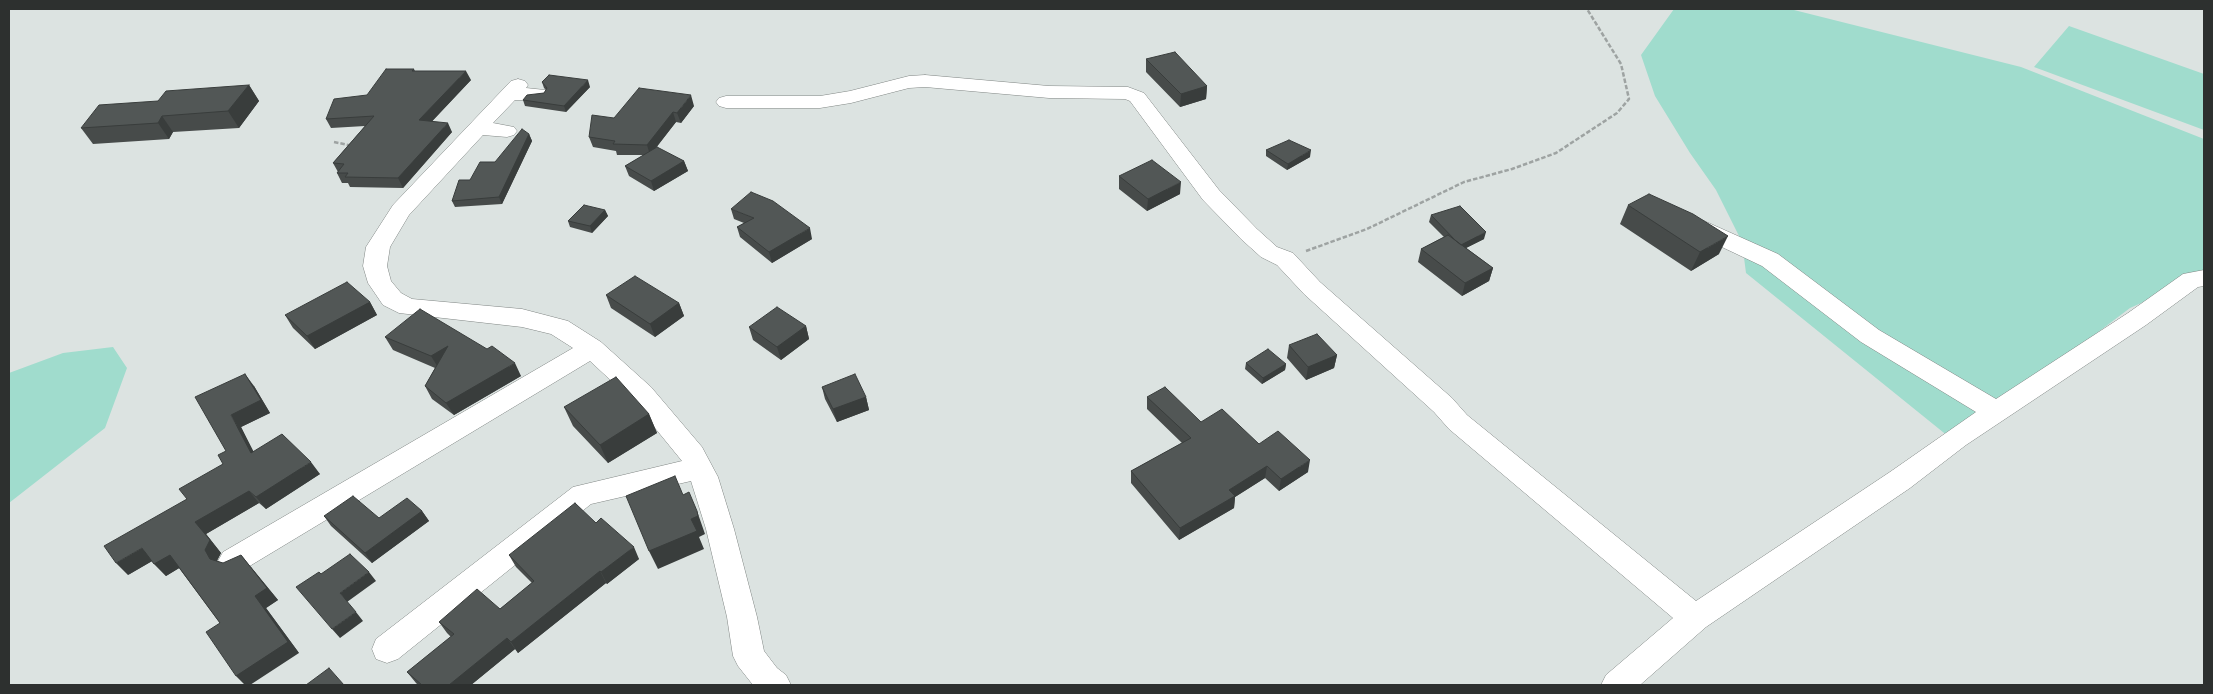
<!DOCTYPE html>
<html>
<head>
<meta charset="utf-8">
<style>
  body { margin:0 }
  #map { position:relative; width:2213px; height:694px; overflow:hidden; background:#dce3e1; font-family:"Public Sans",sans-serif }
  canvas { display:block }
  .frame { position:absolute; inset:0; border:10px solid #2d302f; pointer-events:none }
</style>
</head>
<body>
<div id="map">
<canvas width="2213" height="694"></canvas>
<div class="frame"></div>
</div>
<script>
const ctx = document.querySelector('canvas').getContext('2d');
ctx.lineJoin = 'round';
function fillPath(path, color) {
  ctx.fillStyle = color;
  ctx.fill(path, 'evenodd');
}
function shape(rows) {
  const path = new Path2D();
  for (const r of rows) {
    path.moveTo(r[0], r[1]);
    for (let i = 2; i < r.length; i += 2) path.lineTo(r[i], r[i + 1]);
  }
  return path;
}
function stroke(path, color, width, dash) {
  ctx.strokeStyle = color;
  ctx.lineWidth = width;
  ctx.lineCap = dash ? 'butt' : 'round';
  ctx.setLineDash(dash || []);
  ctx.stroke(path);
}
const green = shape([
  [1674,9,1790,9,2021,67,2204,139,2204,279,2193,280,2130,308,1954,441,1746,273,1742,242,1716,190,1690,153,1655,96,1641,55],
  [2069,26,2204,74,2204,130,2034,67],
  [113,347,127,368,105,428,9,503,9,373,63,353]
]);
const path = shape([
  [334,142,353,146],
  [1306,251,1367,229,1464,182,1512,169,1556,153,1617,113,1629,99,1621,64,1587,9]
]);
const minor = shape([
  [925,75,1049,86,1128,87,1144,93,1219,190,1257,229,1277,247,1293,253,1320,282,1452,398,1467,415,1696,601,1890,472,1976,412,1861,342,1762,266,1686,230,1683,225,1686,220,1694,218,1702,220,1778,254,1879,330,1996,399,2128,313,2183,274,2204,270,2204,286,2198,287,2146,325,1966,445,1910,488,1706,627,1640,685,1601,685,1606,675,1673,618,1449,429,1434,412,1304,294,1277,265,1261,257,1241,239,1203,200,1130,101,1125,99,1049,98,925,87,909,88,851,103,820,108,726,108,719,106,716,102,719,98,726,96,820,96,850,91,909,76,925,75],
  [518,79,525,81,528,85,526,88,545,90,548,94,545,98,538,100,515,100,493,123,514,127,517,131,514,135,507,137,483,135,409,215,390,247,387,266,391,281,401,293,412,299,522,309,568,321,601,342,651,387,702,447,718,477,734,529,757,617,764,651,777,668,786,675,791,685,753,685,738,666,733,656,727,617,706,529,691,481,591,504,398,659,387,663,376,659,372,649,376,639,573,487,682,461,633,401,590,361,243,570,233,573,223,570,218,561,223,552,573,348,551,334,522,327,399,313,383,305,368,283,363,266,366,247,393,205,511,81,518,79]
]);
const wall = shape([
  [1146,59,1207,86,1206,99,1180,107,1146,72],
  [414,69,415,71,471,80,432,121,452,132,403,188,350,187,348,183,342,183,337,173,338,172,333,163,365,126,331,128,326,119],
  [542,82,590,87,566,112,525,106,523,100,544,93,546,90,544,88],
  [249,85,259,101,239,128,173,132,169,139,93,144,81,128,158,101],
  [694,106,681,123,676,122,656,148,684,161,688,171,654,191,629,176,625,166,644,155,617,155,616,151,593,147,589,137,614,118],
  [529,134,532,141,502,204,455,207,452,201,470,180,495,162],
  [1266,150,1310,157,1287,170,1266,156],
  [1119,176,1180,194,1147,211,1119,189],
  [1628,205,1719,254,1691,271,1620,224],
  [731,209,812,239,772,263,740,237,737,227,744,223,734,219],
  [605,210,608,216,592,233,570,227,568,221],
  [1431,215,1484,239,1466,248,1493,268,1489,281,1462,296,1418,262,1421,249,1444,237,1429,222],
  [606,295,679,303,684,316,655,337,611,308],
  [370,302,377,315,315,349,293,328,285,315],
  [806,326,809,339,781,360,753,340,749,327],
  [385,337,487,349,521,376,454,415,432,399,425,386,435,368,393,350],
  [1289,345,1337,355,1334,368,1306,380,1287,358],
  [1246,363,1286,364,1285,370,1262,384,1245,369],
  [254,386,270,413,241,427,253,452,320,474,266,509,259,503,206,534,221,553,217,561,223,563,251,567,278,600,266,608,299,653,220,623,179,568,166,576,152,561,128,575,187,499,223,464,226,451],
  [822,387,866,397,869,410,837,422,825,399],
  [1147,397,1201,422,1259,444,1308,472,1279,491,1265,478,1235,497,1234,508,1179,540,1131,483,1131,471,1182,443,1147,409],
  [564,407,649,414,657,433,608,463,573,426],
  [422,511,429,521,372,563,331,526,324,516,379,518],
  [596,523,639,559,607,584,606,583,518,653,515,649,471,685,418,685,416,683,407,672,451,637,447,633,439,622,500,609,532,583,516,567,509,555]
]);
const shadedWall = shape([
  [466,71,471,80,424,130,419,120],
  [588,80,590,87,566,112,564,106],
  [249,85,259,101,239,128,228,111],
  [1207,86,1206,99,1180,107,1181,94],
  [691,95,694,106,681,123,677,113],
  [673,112,676,122,650,155,647,145],
  [162,116,173,132,169,139,158,123],
  [448,123,452,132,403,188,398,178],
  [529,134,532,141,502,204,499,197],
  [1311,150,1310,157,1287,170,1288,164],
  [684,161,688,171,654,191,651,181],
  [1181,182,1180,194,1147,211,1148,199],
  [605,210,608,216,592,233,590,226],
  [810,228,812,239,772,263,769,252],
  [1486,232,1484,239,1458,252,1460,245],
  [1728,236,1719,254,1691,271,1700,252],
  [1493,268,1489,281,1462,296,1465,283],
  [370,302,377,315,315,349,307,336],
  [679,303,684,316,655,337,650,324],
  [806,326,809,339,781,360,777,347],
  [448,346,439,369,431,356],
  [1337,355,1334,368,1306,380,1308,367],
  [515,363,521,376,454,415,446,403],
  [1286,364,1285,370,1262,384,1263,378],
  [245,374,254,386,270,413,241,427,261,466,251,453,231,415],
  [866,397,869,410,837,422,833,409],
  [649,414,657,433,608,463,600,445],
  [1310,460,1308,472,1279,491,1281,479],
  [311,462,320,474,266,509,256,497],
  [1267,466,1265,478,1235,497,1234,508,1179,540,1180,528,1229,490],
  [249,491,259,503,206,534,221,553,216,562,210,559,205,550,195,522],
  [422,511,429,521,372,563,365,553],
  [697,511,705,534,699,537,704,549,658,569,649,551,691,519],
  [634,547,639,559,607,584,601,572],
  [142,548,154,560,128,575,116,563],
  [170,555,181,567,166,576,154,564],
  [241,555,278,600,266,608,299,653,250,685,245,685,236,676,255,596],
  [600,571,606,583,518,653,511,642],
  [369,572,376,581,347,602,340,593],
  [356,612,363,621,340,638,332,629],
  [507,638,515,649,471,685,449,685]
]);
const building = shape([
  [1175,52,1207,86,1181,94,1146,59,1175,52],
  [386,69,414,69,412,71,466,71,419,120,448,123,398,178,345,177,348,173,337,173,344,164,333,163,374,116,326,119,334,99,367,95,386,69],
  [549,75,588,80,564,106,523,100,527,95,544,93,547,88,542,82,549,75],
  [249,85,228,111,162,116,158,123,81,128,99,105,158,101,166,91,249,85],
  [639,88,691,95,677,113,673,112,647,145,613,144,615,141,589,137,592,115,614,118,639,88],
  [522,129,529,134,499,197,452,201,459,180,470,180,480,162,495,162,522,129],
  [1289,140,1311,150,1288,164,1266,150,1289,140],
  [657,147,684,161,651,181,625,166,657,147],
  [1152,160,1181,182,1148,199,1119,176,1152,160],
  [751,192,773,201,810,228,769,252,737,227,754,218,731,209,751,192],
  [1649,194,1693,214,1728,236,1700,252,1628,205,1649,194],
  [584,205,605,210,590,226,568,221,584,205],
  [1460,206,1486,232,1461,245,1455,240,1431,215,1460,206],
  [1448,235,1493,268,1465,283,1421,249,1448,235],
  [635,276,679,303,650,324,606,295,635,276],
  [347,282,370,302,307,336,285,315,347,282],
  [777,307,806,326,777,347,749,327,777,307],
  [420,309,487,349,492,346,515,363,446,403,425,386,448,346,431,356,385,337,420,309],
  [1317,334,1337,355,1308,367,1289,345,1317,334],
  [1268,349,1286,364,1263,378,1246,363,1268,349],
  [245,374,261,400,231,415,251,453,282,434,311,462,256,497,249,491,195,522,210,540,205,550,210,559,223,563,241,555,267,588,255,596,288,642,236,676,206,632,220,623,170,555,154,564,142,548,116,563,104,546,187,499,179,489,223,464,218,455,226,451,195,397,245,374],
  [855,374,866,397,833,409,822,387,855,374],
  [616,377,649,414,600,445,564,407,616,377],
  [1165,387,1201,422,1222,409,1259,444,1278,431,1310,460,1281,479,1267,466,1229,490,1235,496,1180,528,1131,471,1191,438,1147,397,1165,387],
  [675,476,683,495,689,492,697,511,698,516,691,519,697,531,649,551,626,496,675,476],
  [353,496,379,518,407,498,422,511,365,553,324,516,353,496],
  [575,503,596,523,601,518,634,547,601,572,600,571,511,642,507,638,449,685,422,685,407,672,454,634,439,622,477,589,500,609,534,581,509,555,575,503],
  [350,554,369,572,340,593,356,612,332,629,296,587,319,572,321,574,350,554],
  [329,668,344,685,306,685,329,668]
]);
fillPath(green, '#a0dccd');
stroke(minor, '#808684', 1);
stroke(path, '#9ea3a2', 2.5, [4.5, 2]);
fillPath(minor, '#fff');
fillPath(wall, '#474b4a');
fillPath(shadedWall, '#393d3c');
fillPath(building, '#525756');
stroke(building, '#393d3c', 1);
</script>
</body>
</html>
